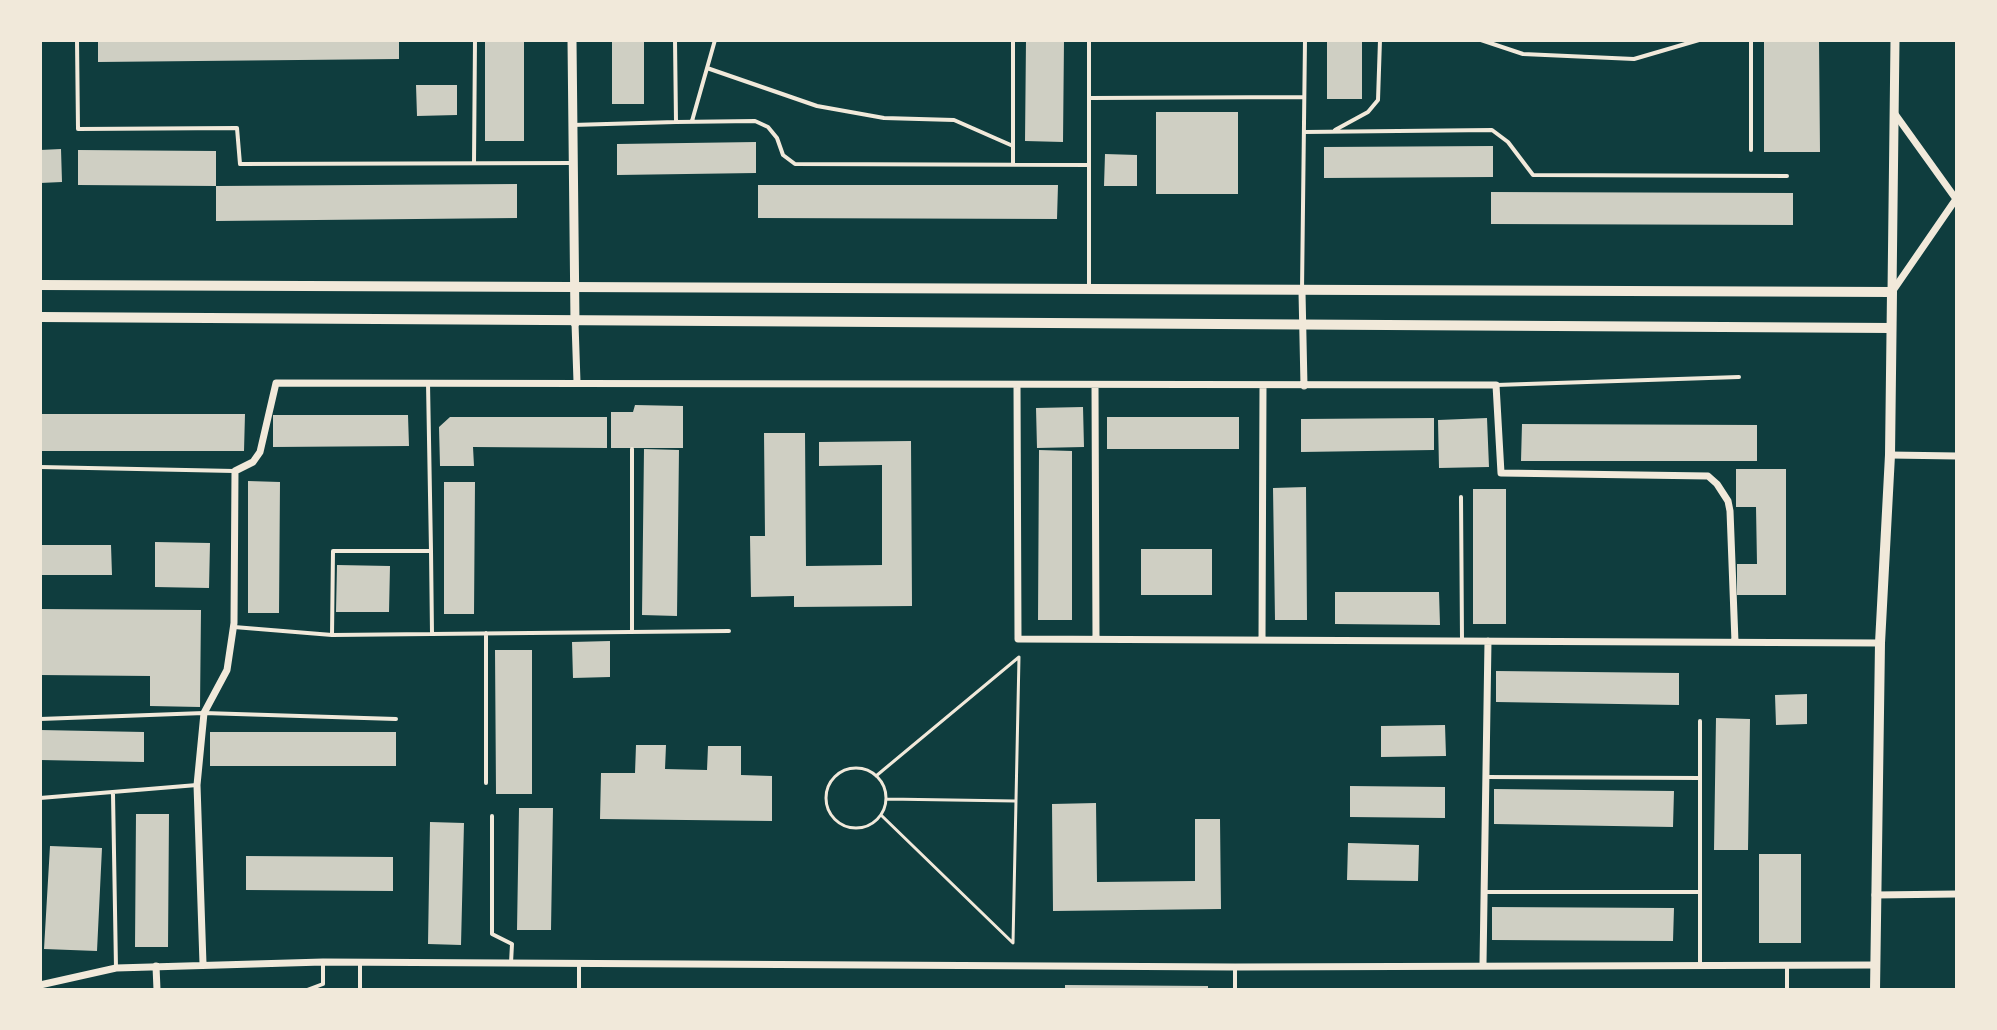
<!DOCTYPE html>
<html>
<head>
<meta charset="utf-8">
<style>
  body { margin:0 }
  #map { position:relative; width:1997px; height:1030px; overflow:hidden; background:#0f3d3e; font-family:"Golos Text",sans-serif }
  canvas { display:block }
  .frame { position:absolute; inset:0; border:42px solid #f1e9da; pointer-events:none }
</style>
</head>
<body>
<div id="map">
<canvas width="1997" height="1030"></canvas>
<div class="frame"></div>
</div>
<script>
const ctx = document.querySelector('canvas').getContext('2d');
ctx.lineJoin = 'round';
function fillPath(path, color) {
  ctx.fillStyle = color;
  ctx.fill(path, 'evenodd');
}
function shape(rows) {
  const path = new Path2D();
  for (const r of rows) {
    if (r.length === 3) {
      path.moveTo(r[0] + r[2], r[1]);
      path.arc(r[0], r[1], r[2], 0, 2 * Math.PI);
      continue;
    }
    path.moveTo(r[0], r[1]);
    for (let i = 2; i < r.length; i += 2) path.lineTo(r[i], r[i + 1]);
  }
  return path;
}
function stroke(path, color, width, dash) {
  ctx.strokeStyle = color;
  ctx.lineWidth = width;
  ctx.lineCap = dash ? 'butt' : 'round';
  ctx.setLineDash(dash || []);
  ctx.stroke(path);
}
const building = shape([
  [98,40,399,40,399,59,98,62],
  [485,40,524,40,524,141,485,141],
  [612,40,644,40,644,104,612,104],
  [1026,40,1064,40,1063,142,1025,141],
  [1327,40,1362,40,1362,99,1327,99],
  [1764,40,1819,40,1820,152,1764,152],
  [416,85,457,85,457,115,417,116],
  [1156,112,1238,112,1238,194,1156,194],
  [756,142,756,173,617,175,617,144],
  [1493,146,1493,177,1324,178,1324,147],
  [61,149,62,182,40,183,40,150],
  [78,150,216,151,216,186,78,185],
  [1105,154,1137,155,1137,186,1104,186],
  [517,184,517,218,216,221,216,186],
  [758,185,1058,185,1057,219,758,218],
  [1491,192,1793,193,1793,225,1491,224],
  [635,405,683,406,683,448,611,448,611,412,633,412],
  [1083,407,1084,447,1037,448,1036,408],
  [40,414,245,414,244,451,40,451],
  [273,415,408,415,409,446,273,447],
  [450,417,607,417,607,448,473,447,474,466,440,466,439,427],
  [1107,417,1239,417,1239,449,1107,449],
  [1434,418,1434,450,1301,452,1301,419],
  [1487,418,1489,467,1439,468,1438,420],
  [1522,424,1757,425,1757,461,1521,461],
  [764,433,805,433,806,566,882,565,882,465,819,466,819,442,911,441,912,606,794,607,794,596,751,597,750,536,765,536],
  [644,449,679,450,677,616,642,615],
  [1039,450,1072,451,1072,620,1038,620],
  [1736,469,1786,469,1786,595,1737,595,1737,564,1757,564,1756,507,1736,507],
  [248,481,280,482,279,613,248,613],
  [444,482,475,482,474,614,444,614],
  [1306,487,1307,620,1275,620,1273,488],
  [1473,489,1506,489,1506,624,1473,624],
  [155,542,210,543,209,588,155,587],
  [40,545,111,545,112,575,40,575],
  [1141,549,1212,549,1212,595,1141,595],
  [337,565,390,566,389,612,336,612],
  [1335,592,1439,592,1440,625,1335,624],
  [40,609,201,610,200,707,150,706,150,676,40,675],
  [610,641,610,677,573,678,572,642],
  [495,650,532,650,532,794,496,794],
  [1496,671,1679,673,1679,705,1496,702],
  [1807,694,1807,724,1776,725,1775,695],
  [1716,718,1750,719,1748,850,1714,850],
  [1445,725,1446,756,1381,757,1381,726],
  [40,730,144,732,144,762,40,760],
  [210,732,396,732,396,766,210,766],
  [636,745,666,745,665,769,707,770,708,746,741,746,741,775,772,776,772,821,600,819,601,773,635,773],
  [1350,786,1445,787,1445,818,1350,817],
  [1494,789,1674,791,1673,827,1494,824],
  [1096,803,1097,882,1195,881,1195,819,1220,819,1221,909,1053,911,1052,804],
  [519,808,553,808,551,930,517,930],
  [136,814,169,814,168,947,135,947],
  [430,822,464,823,461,945,428,944],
  [1348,843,1419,845,1418,881,1347,880],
  [50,846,102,848,97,951,44,949],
  [1759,854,1801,854,1801,943,1759,943],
  [246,856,393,857,393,891,246,890],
  [1492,907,1674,908,1673,941,1492,940],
  [1065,985,1208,986,1208,990,1065,990]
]);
const path = shape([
  [856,798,30],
  [876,776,1019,657,1013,943,881,815],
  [887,799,1015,801]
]);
const service = shape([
  [77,40,78,129,237,128,240,164,573,163],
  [1089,40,1089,288],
  [1481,40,1523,54,1634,59,1699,40],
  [707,68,817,106,884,118,954,120,1013,146],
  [1090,98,1304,97],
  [692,121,715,40],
  [676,122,755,121,768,127,777,138,783,155,795,164,1088,165],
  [572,125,676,122,675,40],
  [1335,130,1368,112,1378,100,1380,40],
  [1304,132,1492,130,1508,142,1533,175,1787,176],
  [1751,150,1751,40],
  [474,163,475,40],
  [1013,164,1013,40],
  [1302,290,1305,40],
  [428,383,431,551],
  [1496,385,1739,377],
  [632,449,632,632],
  [40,467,234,471],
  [1461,497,1462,641],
  [234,627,332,635,729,631],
  [486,633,486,783],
  [332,635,333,551,431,551,432,634],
  [40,719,204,713,396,719],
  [1700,721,1700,966],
  [1486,777,1700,778],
  [113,794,116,968],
  [40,798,197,785],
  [492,816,492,934,512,944,511,963],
  [1484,892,1700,892],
  [579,965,579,990],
  [1787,966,1787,990],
  [1235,967,1235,990],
  [307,990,323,984,323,962],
  [360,990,360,963]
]);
const minor = shape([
  [1302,292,1304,386],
  [1892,292,1956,199,1895,114],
  [575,323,577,382],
  [1017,385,1018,639,1880,643],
  [1095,385,1096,639],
  [1890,455,1957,456],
  [1262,640,1263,386],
  [1875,895,1957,894],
  [203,964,197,785,204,713,227,670,234,623,235,471,253,462,260,452,276,383,1496,385,1501,473,1708,476,1717,484,1728,501,1730,511,1735,642],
  [1483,964,1488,641],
  [156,966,157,990],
  [40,985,116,968,323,962,1235,967,1875,965]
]);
const tertiary = shape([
  [572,40,575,323],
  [1892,292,1895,40]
]);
const secondary = shape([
  [40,285,1892,292,1890,455,1880,643,1875,990],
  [40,317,1891,328]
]);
fillPath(building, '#cfcfc3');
stroke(path, '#f1e9da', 3);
stroke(service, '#f1e9da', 4);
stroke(minor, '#f1e9da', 7);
stroke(tertiary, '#f1e9da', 9);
stroke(secondary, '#f1e9da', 10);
</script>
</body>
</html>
